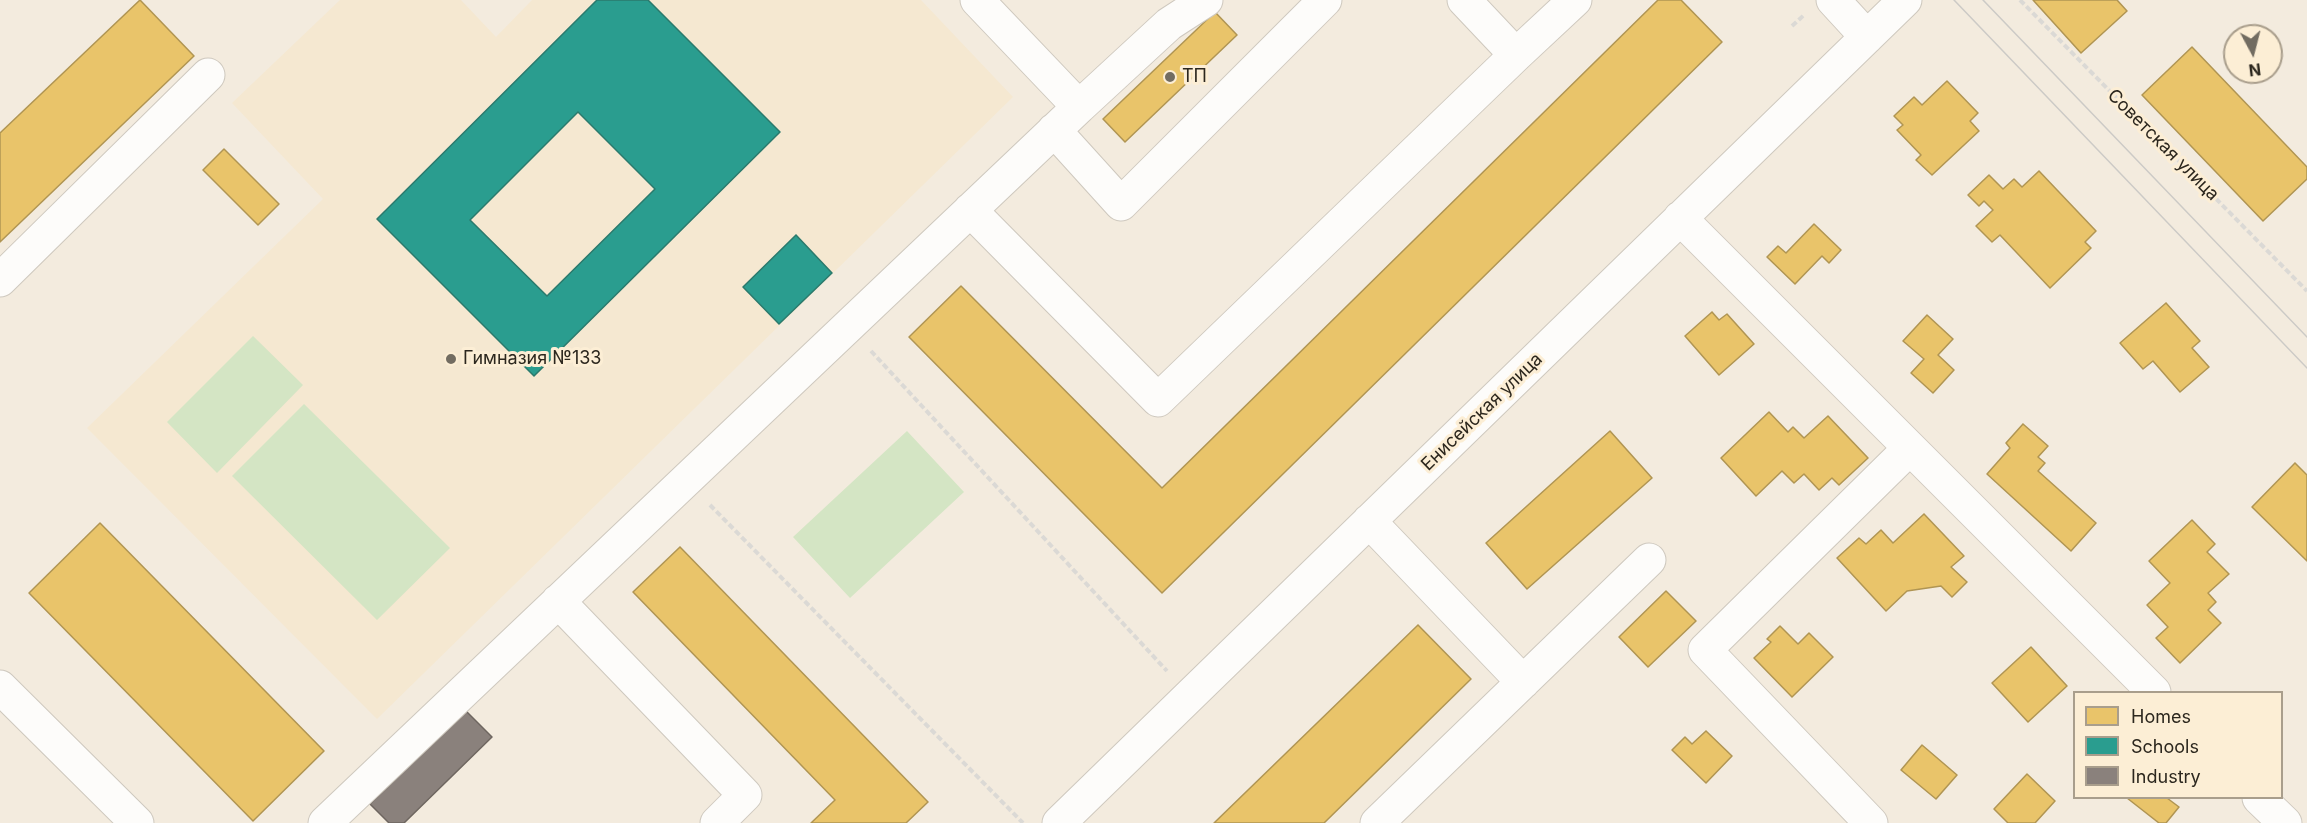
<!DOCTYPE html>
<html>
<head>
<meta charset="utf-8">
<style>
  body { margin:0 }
  #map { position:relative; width:2307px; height:823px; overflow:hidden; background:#f3ebde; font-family:Inter,sans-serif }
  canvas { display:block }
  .legend { position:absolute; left:2073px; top:691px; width:210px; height:108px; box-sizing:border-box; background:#fceed5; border:2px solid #a99e8c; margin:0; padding:8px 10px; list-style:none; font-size:18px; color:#2c271e }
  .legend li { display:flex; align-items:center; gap:12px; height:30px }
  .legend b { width:30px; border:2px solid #a99e8c }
  .north { position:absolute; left:2223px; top:24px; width:60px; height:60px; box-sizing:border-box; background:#fceed5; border:2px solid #a99e8c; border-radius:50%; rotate:173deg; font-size:16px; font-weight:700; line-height:24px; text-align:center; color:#2c271e }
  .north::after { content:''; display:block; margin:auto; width:21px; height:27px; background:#726c61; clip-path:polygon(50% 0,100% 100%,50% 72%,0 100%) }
</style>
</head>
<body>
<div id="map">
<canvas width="2307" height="823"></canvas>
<ul class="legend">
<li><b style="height:16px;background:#e9c46a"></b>Homes</li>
<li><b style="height:16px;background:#2a9d8f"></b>Schools</li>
<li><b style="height:16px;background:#8a817c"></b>Industry</li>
</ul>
<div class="north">N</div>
</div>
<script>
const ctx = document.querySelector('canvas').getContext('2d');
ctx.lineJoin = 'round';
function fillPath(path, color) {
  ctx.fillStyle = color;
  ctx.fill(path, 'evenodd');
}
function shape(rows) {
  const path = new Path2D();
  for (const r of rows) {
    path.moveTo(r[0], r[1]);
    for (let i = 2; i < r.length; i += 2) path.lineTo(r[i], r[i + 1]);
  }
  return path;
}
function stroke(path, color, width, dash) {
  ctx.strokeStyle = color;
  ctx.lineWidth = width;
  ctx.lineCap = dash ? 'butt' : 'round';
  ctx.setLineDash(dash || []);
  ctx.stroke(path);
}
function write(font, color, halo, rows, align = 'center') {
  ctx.font = font + ' Inter,sans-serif';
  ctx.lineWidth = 6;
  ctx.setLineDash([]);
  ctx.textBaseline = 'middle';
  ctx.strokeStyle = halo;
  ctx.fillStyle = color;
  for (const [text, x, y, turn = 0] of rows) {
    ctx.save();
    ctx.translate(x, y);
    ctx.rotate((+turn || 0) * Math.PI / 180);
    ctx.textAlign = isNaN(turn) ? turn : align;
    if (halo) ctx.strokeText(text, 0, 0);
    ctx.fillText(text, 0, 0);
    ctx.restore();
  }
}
const built = shape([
  [340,0,461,0,496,37,532,0,921,0,1013,97,377,719,87,428,323,199,232,103]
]);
const green = shape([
  [253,336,303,385,217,473,167,422],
  [304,404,450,548,377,620,232,476],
  [907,431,964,492,850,598,793,537]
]);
const homes = shape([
  [140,0,194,56,0,242,0,133,140,0],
  [1658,0,1681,0,1722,42,1162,593,909,337,961,286,1162,488,1658,0],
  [2033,0,2117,0,2127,11,2081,53,2033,0],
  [1215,12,1237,35,1125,142,1103,119,1215,12],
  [2192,47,2307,167,2307,179,2263,221,2142,95,2192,47],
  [1947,81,1978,113,1970,121,1979,131,1932,175,1916,160,1921,155,1897,130,1903,125,1894,116,1914,97,1922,105,1947,81],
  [224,149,279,204,258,225,203,170,224,149],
  [2039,171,2096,231,2085,242,2091,248,2050,288,2000,235,1992,242,1976,226,1993,210,1984,201,1979,206,1968,195,1989,175,2003,189,2014,179,2022,187,2039,171],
  [1814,224,1841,250,1829,263,1822,256,1795,284,1767,257,1778,246,1786,253,1814,224],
  [2166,303,2200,341,2192,348,2209,367,2180,392,2153,361,2143,369,2120,343,2166,303],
  [1712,312,1719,320,1727,314,1754,344,1719,375,1685,336,1712,312],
  [1927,315,1953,339,1938,355,1954,370,1933,393,1911,373,1924,359,1903,341,1927,315],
  [1769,412,1788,432,1793,427,1804,438,1828,416,1868,458,1839,485,1832,478,1819,490,1804,474,1794,483,1782,471,1756,496,1721,458,1769,412],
  [2023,424,2048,446,2038,457,2045,463,2038,471,2096,523,2071,551,1987,474,2010,448,2006,443,2023,424],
  [1610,431,1652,478,1527,589,1486,543,1610,431],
  [2295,463,2307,475,2307,561,2252,507,2295,463],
  [1924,514,1964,556,1951,567,1967,582,1952,597,1941,586,1907,591,1886,611,1837,558,1859,538,1866,544,1881,530,1893,543,1924,514],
  [2192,520,2215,544,2207,552,2229,574,2208,593,2216,602,2208,610,2221,623,2180,663,2156,638,2168,627,2147,605,2170,583,2149,561,2192,520],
  [100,523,324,751,253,821,29,593,100,523],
  [680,547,928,802,906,823,811,823,835,800,633,592,680,547],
  [1666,591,1696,621,1648,667,1619,637,1666,591],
  [1418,625,1471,679,1324,823,1214,823,1418,625],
  [1780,626,1798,644,1809,633,1833,657,1792,697,1754,658,1771,642,1767,639,1780,626],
  [2031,647,2067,686,2028,722,1992,683,2031,647],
  [1706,731,1732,756,1706,783,1672,750,1685,737,1692,744,1706,731],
  [1922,745,1957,775,1936,799,1901,770,1922,745],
  [2027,774,2055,801,2035,823,2008,823,1994,809,2027,774],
  [2127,798,2167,798,2179,807,2166,823,2159,823,2127,798]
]);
const schools = shape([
  [597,0,648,0,780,132,534,376,377,219,597,0],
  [578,112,655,189,547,296,470,220,578,112],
  [796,235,832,273,779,324,743,287,796,235]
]);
const industry = shape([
  [465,710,492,737,404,823,389,823,370,804,465,710]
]);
const path = shape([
  [2020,0,2307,291],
  [1792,26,1804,15],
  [871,351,1167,671],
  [710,505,1023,823]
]);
const minor = shape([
  [1464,0,1516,55],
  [1833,0,1867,37],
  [1079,107,1169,24,1206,0],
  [1054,130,1121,204,1325,0],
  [970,210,1158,400,1516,55,1575,0],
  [1680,218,2154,692],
  [0,280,208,75],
  [1369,521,1523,682],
  [558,601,745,795,717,823],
  [0,687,137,823],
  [2259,798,2285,823],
  [325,823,1079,107,977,0],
  [1059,823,1905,0],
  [1377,823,1649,560],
  [1871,823,1705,650,1909,449]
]);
const tram = shape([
  [1954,0,2307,368],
  [1983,0,2307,337]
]);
const markers = [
  [1170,77,6,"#726c61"],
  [451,359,6,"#726c61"]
];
const poiNames = [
  ["ТП",1182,77],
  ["Гимназия №133",463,359]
];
const streetNames = [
  ["Советская улица",2163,145,45],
  ["Енисейская улица",1482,412,-44]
];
fillPath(built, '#f5e8d1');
fillPath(green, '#d4e5c4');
fillPath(homes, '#e9c46a');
stroke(homes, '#b09553', 1.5);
fillPath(schools, '#2a9d8f');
stroke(schools, '#2b7a6d', 1.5);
fillPath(industry, '#8a817c');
stroke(industry, '#6e6660', 1.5);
stroke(minor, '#cec8be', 35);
stroke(path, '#dbd9d5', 4, [6, 3]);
stroke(minor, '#fdfcfa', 33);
stroke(tram, '#cccac6', 1.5);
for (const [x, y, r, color] of markers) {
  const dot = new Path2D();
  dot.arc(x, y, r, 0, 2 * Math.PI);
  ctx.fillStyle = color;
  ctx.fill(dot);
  stroke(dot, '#fceed5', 2);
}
write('18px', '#2c271e', '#fceed5', poiNames, 'left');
write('18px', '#2c271e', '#fceed5', streetNames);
</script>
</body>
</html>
